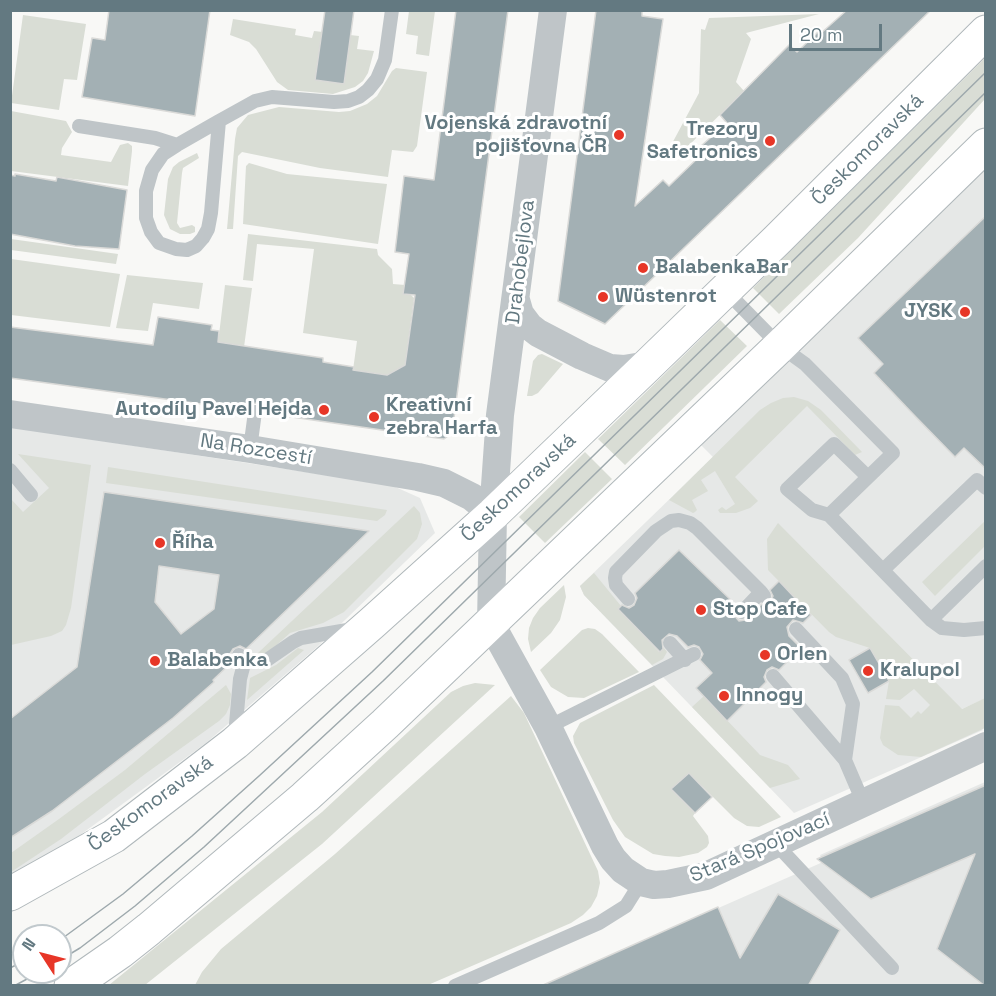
<!DOCTYPE html>
<html>
<head>
<meta charset="utf-8">
<style>
  body { margin:0 }
  #map { position:relative; width:996px; height:996px; overflow:hidden; background:#f8f8f6; font-family:"Space Grotesk",sans-serif }
  canvas { display:block }
  .frame { position:absolute; inset:0; border:12px solid #637981; pointer-events:none }
  .north { position:absolute; left:12px; top:924px; width:60px; height:60px; box-sizing:border-box; background:#fff; border:2px solid #c1c9cd; border-radius:50%; rotate:306deg; font-size:16px; font-weight:700; line-height:24px; text-align:center; color:#637981 }
  .north::after { content:''; display:block; margin:auto; width:21px; height:27px; background:#e73627; clip-path:polygon(50% 0,100% 100%,50% 72%,0 100%) }
  .scale { position:absolute; left:789px; top:24px; width:93px; height:27px; box-sizing:border-box; border:3px solid #637981; border-top:0; padding-left:8px; font-size:18px; line-height:21px; white-space:nowrap; color:#637981; -webkit-text-stroke:4px #fff; paint-order:stroke }
</style>
</head>
<body>
<div id="map">
<canvas width="996" height="996"></canvas>
<div class="frame"></div>
<div class="north">N</div>
<div class="scale">20 m</div>
</div>
<script>
const ctx = document.querySelector('canvas').getContext('2d');
ctx.lineJoin = 'round';
function fillPath(path, color) {
  ctx.fillStyle = color;
  ctx.fill(path, 'evenodd');
}
function shape(rows) {
  const path = new Path2D();
  for (const r of rows) {
    path.moveTo(r[0], r[1]);
    for (let i = 2; i < r.length; i += 2) path.lineTo(r[i], r[i + 1]);
  }
  return path;
}
function stroke(path, color, width, dash) {
  ctx.strokeStyle = color;
  ctx.lineWidth = width;
  ctx.lineCap = dash ? 'butt' : 'round';
  ctx.setLineDash(dash || []);
  ctx.stroke(path);
}
function write(font, color, halo, rows, align = 'center') {
  ctx.font = font + ' "Space Grotesk",sans-serif';
  ctx.lineWidth = 6;
  ctx.setLineDash([]);
  ctx.textBaseline = 'middle';
  ctx.strokeStyle = halo;
  ctx.fillStyle = color;
  for (const [text, x, y, turn = 0] of rows) {
    ctx.save();
    ctx.translate(x, y);
    ctx.rotate((+turn || 0) * Math.PI / 180);
    ctx.textAlign = isNaN(turn) ? turn : align;
    if (halo) ctx.strokeText(text, 0, 0);
    ctx.fillText(text, 0, 0);
    ctx.restore();
  }
}
const built = shape([
  [985,166,986,698,962,709,983,730,794,813,584,595,580,586,713,457,699,443],
  [11,427,391,485,420,498,435,533,316,648,206,743,65,846,11,879],
  [985,782,985,985,541,986,823,862,820,855]
]);
const green = shape([
  [409,11,435,11,429,56,416,54,418,36,406,34],
  [819,14,746,33,751,39,736,82,744,91,676,158,668,151,699,93,701,29,705,30,709,18],
  [23,15,86,24,77,80,64,79,59,110,11,103],
  [233,19,296,29,295,35,312,38,314,31,359,36,357,49,374,51,368,73,363,81,355,87,333,94,288,90,277,82,256,49,249,42,230,35],
  [318,58,347,62,344,84,315,80],
  [985,58,985,99,858,238,779,314,753,288],
  [396,68,427,72,417,146,413,152,392,150,388,177,320,168,242,152,238,156,233,229,227,229,235,139,237,128,248,115,279,107,339,112,350,111,367,104,377,96,392,71],
  [11,111,66,121,72,132,62,148,61,155,111,162,120,145,128,143,132,146,132,151,128,186,11,171],
  [197,153,199,158,183,168,182,173,177,223,180,228,192,225,195,227,195,232,190,234,180,234,170,229,164,215,168,179,173,167,179,162],
  [249,163,287,174,387,184,378,244,243,224,246,166],
  [248,234,377,249,378,255,392,269,393,284,405,285,404,294,411,295,414,298,405,365,387,375,353,370,357,341,303,333,314,249,257,244,253,281,243,280],
  [11,239,118,254,116,264,11,250],
  [11,259,120,274,110,327,11,315],
  [127,275,203,283,199,309,153,303,148,331,116,328],
  [225,285,252,288,244,347,218,343],
  [720,320,747,346,625,465,598,439],
  [542,354,563,364,538,393,532,396,527,396,533,361,538,355],
  [794,397,808,401,821,410,862,452,855,455,807,406,735,477,758,501,750,508,736,513,720,513,718,510,722,507,726,510,735,504,715,471,701,480,708,491,692,500,697,510,695,512,693,513,669,500,760,410,771,403,783,398],
  [585,452,612,479,545,543,519,517],
  [18,454,91,465,71,608,66,625,62,631,51,636,11,645,11,499,23,512,49,488],
  [108,467,387,510,385,515,377,521,106,483],
  [414,506,420,513,422,524,417,539,344,612,323,623,290,633,271,650,266,653,258,653],
  [985,521,985,546,935,596,922,582],
  [778,523,962,709,985,698,985,728,921,757,898,755,883,745,880,738,885,705,899,706,911,718,918,711,921,714,930,705,914,689,900,700,886,699,889,681,870,648,836,637,829,632,768,570,767,539],
  [594,573,621,606,618,609,659,652,664,648,667,652,663,659,652,665,584,595,580,586],
  [564,585,566,597,560,620,551,633,531,652,528,639,529,628,533,618,540,608],
  [588,628,595,629,602,634,639,672,584,698,568,697,551,687,540,670,582,630],
  [298,648,304,650,247,700,250,678,276,665],
  [475,683,495,685,322,844,145,985,109,985,322,812,451,692,463,686],
  [226,685,231,694,230,705,226,714,219,721,145,774,61,839,11,872,11,853,59,819,125,770],
  [654,685,781,817,759,827,747,826,734,818,689,773,672,789,695,813,693,816,708,836,709,843,707,847,698,853,679,857,665,856,653,854,625,837,613,820,574,743,573,736,580,723],
  [511,696,524,713,598,871,600,883,597,896,591,907,583,915,571,923,428,985,195,985,202,972,221,949,335,854],
  [704,696,760,755,788,765,800,779,770,788,692,707]
]);
const building = shape([
  [109,10,210,10,195,116,82,97,92,38,105,40,109,10],
  [325,10,354,10,344,84,315,80,325,10],
  [456,10,508,10,452,433,444,439,264,413,263,408,257,403,251,404,246,410,10,378,10,327,153,345,158,317,212,325,211,330,219,331,218,342,323,358,323,362,354,367,353,370,387,375,405,365,415,295,403,294,409,254,395,252,404,176,434,180,456,10],
  [596,10,642,10,642,16,663,19,635,206,663,180,669,186,705,151,701,146,727,123,720,115,789,45,797,52,818,32,820,34,847,10,931,10,605,324,558,301,596,10],
  [15,174,56,181,57,177,127,190,119,249,75,246,10,234,10,175,15,176,15,174],
  [986,216,986,469,964,448,955,457,914,415,874,373,883,364,858,338,986,216],
  [104,492,369,531,246,649,240,646,233,649,230,654,233,661,213,680,214,682,173,718,52,811,10,838,10,719,77,667,104,492],
  [159,566,219,575,214,609,181,634,155,602,159,566],
  [679,550,736,605,733,614,739,621,745,620,762,604,770,603,773,596,770,590,779,581,811,615,803,623,793,620,787,627,789,636,801,648,779,670,772,667,767,670,764,677,766,682,727,721,696,688,712,673,700,660,703,654,699,647,694,645,688,647,677,636,669,634,662,640,663,649,660,652,618,609,622,605,629,608,634,605,637,598,635,593,679,550],
  [870,648,889,681,868,693,849,660,870,648],
  [689,773,712,797,695,813,671,789,689,773],
  [986,785,986,986,985,986,937,949,975,854,871,899,817,859,986,785],
  [778,894,840,930,808,986,541,986,718,907,740,958,778,894]
]);
const service = shape([
  [79,126,155,138,177,145,219,121],
  [177,145,163,154,152,170,146,191,146,218,151,232,159,243,176,249,187,250,196,246,203,238,208,229,211,213,219,121,255,101,272,97,334,102,348,101,359,97,368,90,377,79,385,60,392,10],
  [725,290,780,346,805,364,893,453,829,515,931,620,942,628,964,630,986,628],
  [250,449,255,412],
  [10,470,31,495],
  [829,515,812,510,787,489,834,444,868,477],
  [883,570,977,480,986,488],
  [628,599,616,585,615,578,616,572,656,531,671,521,679,520,690,523,697,528,761,592],
  [742,612,761,592,764,596],
  [931,620,986,566],
  [796,629,842,678,853,704,845,760],
  [670,643,685,660],
  [239,655,245,660,264,662,293,642,301,638,353,629],
  [773,676,845,760,863,802],
  [548,727,694,654],
  [235,735,240,679,245,660],
  [775,843,892,968],
  [455,986,599,923,626,906,641,882]
]);
const minor = shape([
  [553,10,500,415,493,514,491,624,548,727,605,846,613,859,623,870,641,882,654,885,668,884,706,876,986,746],
  [516,300,520,314,529,326,538,333,582,356,610,368,624,369,648,365],
  [10,414,250,449,418,477,444,483,472,497,493,514]
]);
const primary = shape([
  [10,894,114,836,235,743,372,623,493,514,648,365,777,240,986,32],
  [71,986,120,952,149,929,305,797,385,724,780,346,986,145]
]);
const tram = shape([
  [60,940,123,894,192,836,259,776,372,672,986,72],
  [60,960,80,948,135,906,204,847,383,681,986,92],
  [10,968,24,961],
  [14,986,40,972]
]);
const markers = [
  [619,135,6,"#e73627"],
  [770,141,6,"#e73627"],
  [643,268,6,"#e73627"],
  [603,297,6,"#e73627"],
  [965,312,6,"#e73627"],
  [324,410,6,"#e73627"],
  [374,417,6,"#e73627"],
  [160,543,6,"#e73627"],
  [701,610,6,"#e73627"],
  [765,655,6,"#e73627"],
  [155,661,6,"#e73627"],
  [868,671,6,"#e73627"],
  [724,696,6,"#e73627"]
];
const poiNames = [
  ["Vojenská zdravotní",607,124,"right"],
  ["pojišťovna ČR",607,147,"right"],
  ["Trezory",758,130,"right"],
  ["Safetronics",758,153,"right"],
  ["BalabenkaBar",655,268],
  ["Wüstenrot",615,297],
  ["JYSK",953,312,"right"],
  ["Kreativní",386,406],
  ["zebra Harfa",386,429],
  ["Autodíly Pavel Hejda",312,410,"right"],
  ["Říha",172,543],
  ["Stop Cafe",713,610],
  ["Orlen",777,655],
  ["Balabenka",167,661],
  ["Kralupol",880,671],
  ["Innogy",736,696]
];
const streetNames = [
  ["Českomoravská",868,150,-45],
  ["Drahobejlova",521,262,-83],
  ["Na Rozcestí",256,450,9],
  ["Českomoravská",519,488,-43],
  ["Českomoravská",151,804,-36],
  ["Stará Spojovací",760,848,-23]
];
fillPath(built, '#e6e8e7');
fillPath(green, '#d9ddd5');
fillPath(building, '#a3b0b4');
stroke(building, '#dadad8', 1.5);
stroke(primary, '#b0b8bb', 35);
stroke(service, '#bfc5c8', 14);
stroke(minor, '#bfc5c8', 28);
stroke(primary, '#fff', 33);
stroke(tram, '#9ea9ad', 1.5);
for (const [x, y, r, color] of markers) {
  const dot = new Path2D();
  dot.arc(x, y, r, 0, 2 * Math.PI);
  ctx.fillStyle = color;
  ctx.fill(dot);
  stroke(dot, '#fff', 2);
}
write('bold 20px', '#637981', '#fff', poiNames, 'left');
write('20px', '#637981', '#fff', streetNames);
</script>
</body>
</html>
